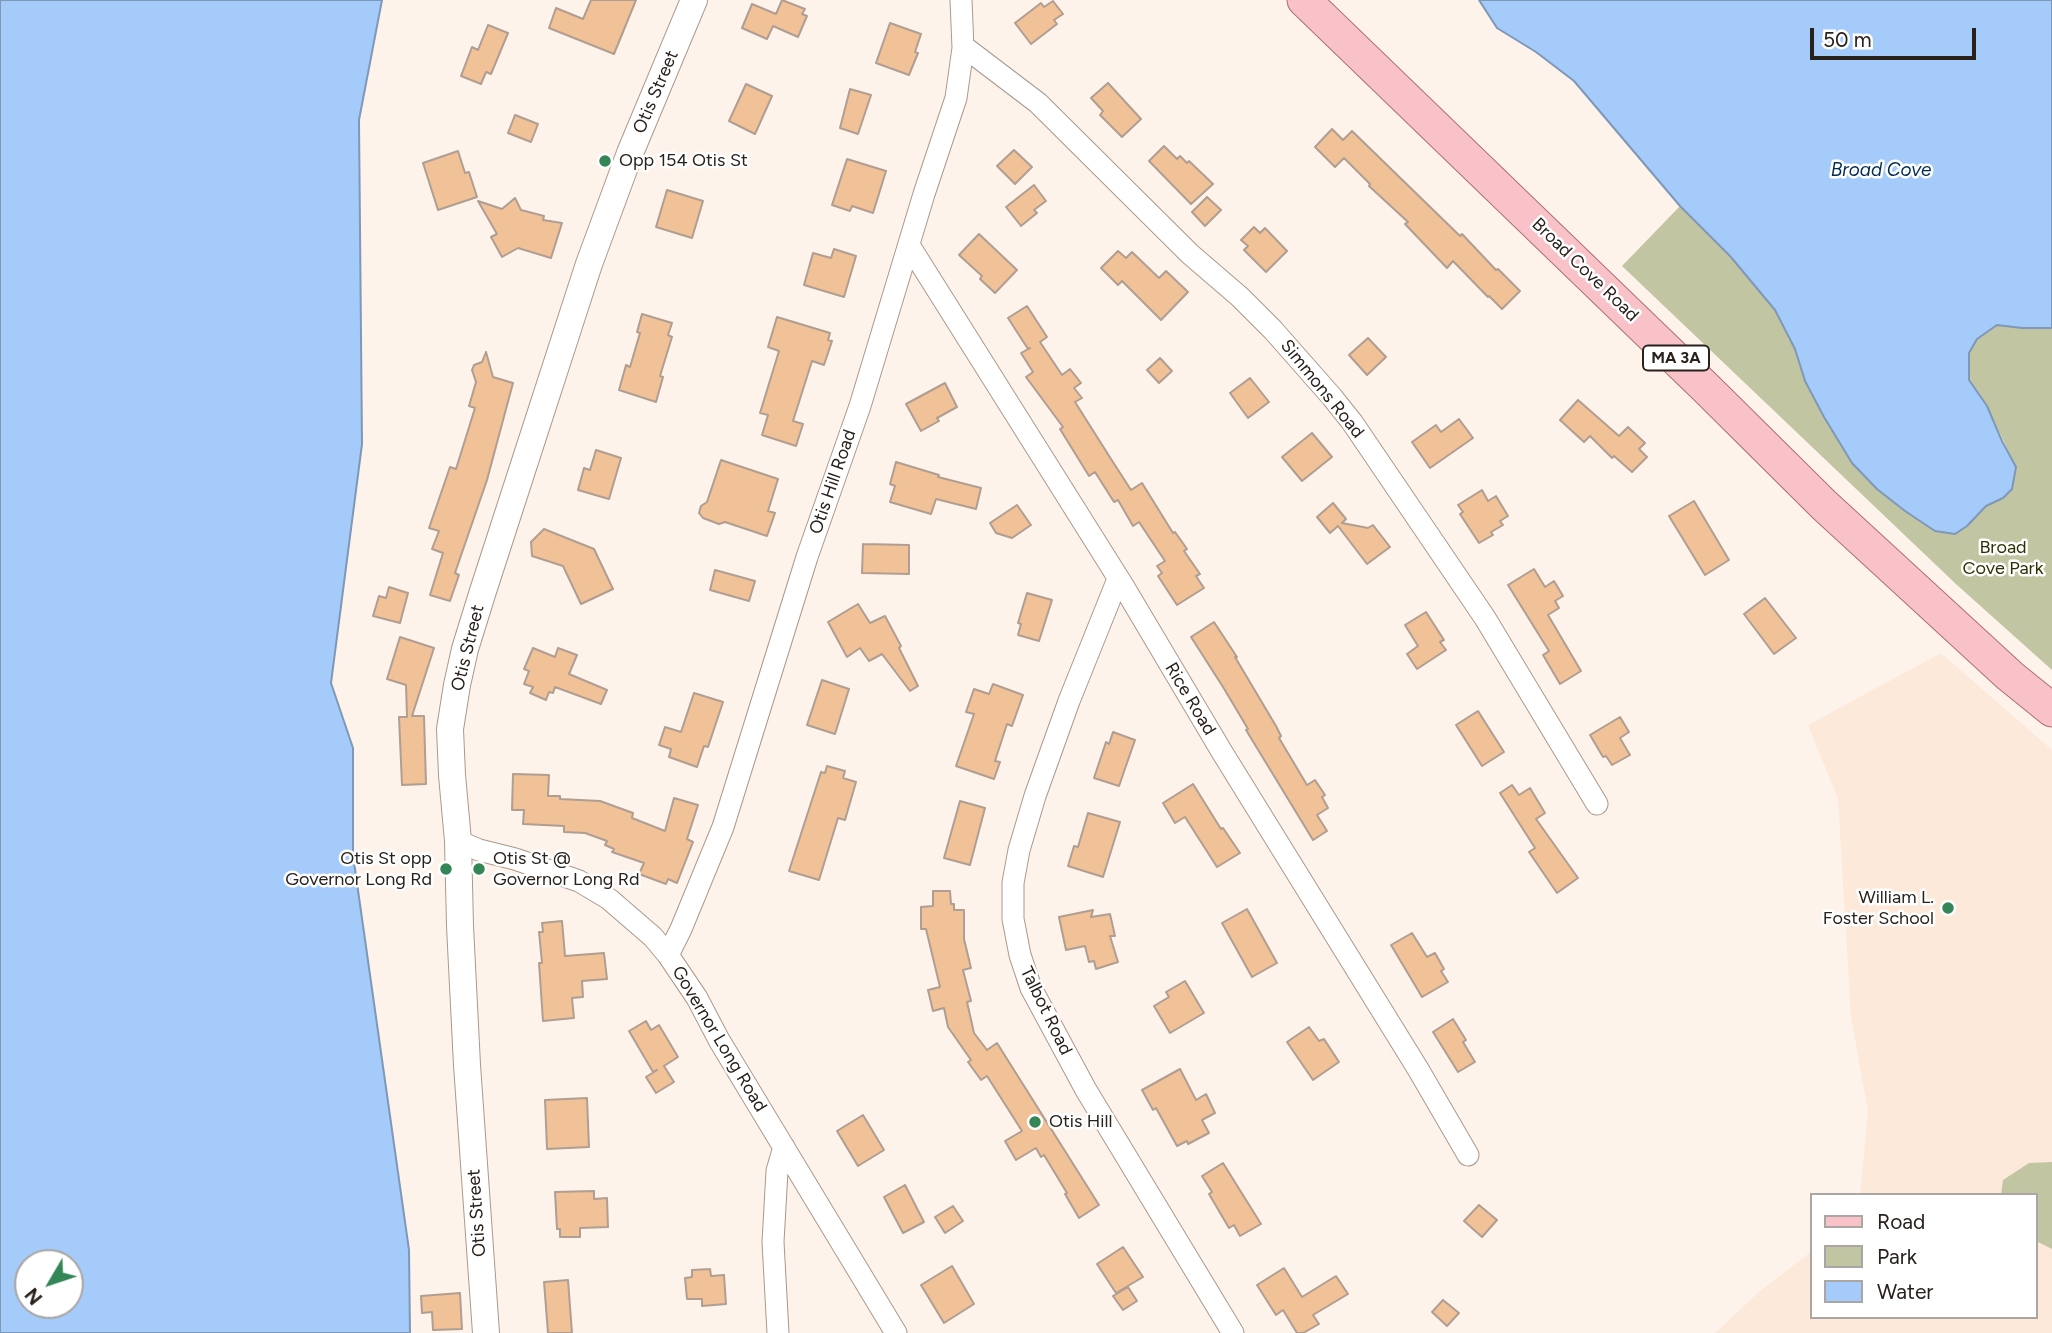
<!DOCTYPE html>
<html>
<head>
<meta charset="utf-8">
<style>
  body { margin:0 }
  #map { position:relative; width:2052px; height:1333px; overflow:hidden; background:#fef3eb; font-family:Figtree,sans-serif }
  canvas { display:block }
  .legend { position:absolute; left:1810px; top:1193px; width:228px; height:126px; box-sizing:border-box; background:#fff; border:2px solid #a9a6a4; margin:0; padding:9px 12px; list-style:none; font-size:21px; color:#28211c }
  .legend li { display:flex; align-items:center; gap:14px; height:35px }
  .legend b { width:35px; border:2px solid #a9a6a4 }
  .north { position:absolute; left:14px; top:1249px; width:70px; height:70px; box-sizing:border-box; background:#fff; border:2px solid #a9a6a4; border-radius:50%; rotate:231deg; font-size:19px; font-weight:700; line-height:28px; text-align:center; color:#28211c }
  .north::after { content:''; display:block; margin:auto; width:24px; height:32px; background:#348657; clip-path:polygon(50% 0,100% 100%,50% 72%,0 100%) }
  .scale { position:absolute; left:1810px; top:28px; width:166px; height:32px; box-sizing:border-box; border:4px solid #28211c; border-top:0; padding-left:9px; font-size:21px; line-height:24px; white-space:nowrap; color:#28211c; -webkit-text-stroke:5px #fff; paint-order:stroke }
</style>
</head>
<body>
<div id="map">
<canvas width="2052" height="1333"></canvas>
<ul class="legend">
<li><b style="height:9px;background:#f8c2c8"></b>Road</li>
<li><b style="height:19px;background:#c2c5a2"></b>Park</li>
<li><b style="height:19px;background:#a4cbfa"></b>Water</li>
</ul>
<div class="north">N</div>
<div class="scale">50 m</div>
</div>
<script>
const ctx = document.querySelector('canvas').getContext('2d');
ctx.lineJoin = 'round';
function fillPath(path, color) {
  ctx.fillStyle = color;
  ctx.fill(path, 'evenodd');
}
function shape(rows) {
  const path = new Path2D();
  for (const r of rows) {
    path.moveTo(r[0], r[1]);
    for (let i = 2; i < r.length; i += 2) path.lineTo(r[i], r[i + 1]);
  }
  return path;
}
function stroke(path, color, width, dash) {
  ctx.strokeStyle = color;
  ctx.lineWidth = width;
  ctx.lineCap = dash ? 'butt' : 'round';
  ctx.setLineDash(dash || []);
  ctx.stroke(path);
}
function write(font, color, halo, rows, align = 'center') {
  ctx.font = font + ' Figtree,sans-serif';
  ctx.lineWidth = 5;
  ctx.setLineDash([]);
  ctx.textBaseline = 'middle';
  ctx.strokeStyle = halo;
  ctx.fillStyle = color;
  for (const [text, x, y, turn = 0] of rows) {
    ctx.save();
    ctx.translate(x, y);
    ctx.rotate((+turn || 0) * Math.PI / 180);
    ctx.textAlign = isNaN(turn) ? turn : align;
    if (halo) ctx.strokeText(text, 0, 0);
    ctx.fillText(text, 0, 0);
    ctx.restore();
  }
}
const built = shape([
  [1941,653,2052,750,2052,1333,1715,1333,1759,1292,1812,1251,1812,1317,2036,1317,2036,1195,1860,1195,1868,1111,1851,1017,1838,799,1808,725]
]);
const green = shape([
  [1680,206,1730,256,1775,310,1795,349,1805,381,1877,489,1905,511,1936,531,1967,526,1986,506,2003,498,2012,488,2016,467,1987,406,1969,380,1969,353,1977,339,1997,325,2022,328,2052,328,2052,670,1957,585,1622,266],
  [2052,1162,2052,1249,2036,1241,2036,1195,2001,1195,2003,1180,2029,1163]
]);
const water = shape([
  [0,0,382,0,359,120,362,444,331,683,353,748,353,855,409,1250,410,1333,0,1333,0,0],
  [28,1263,70,1263,70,1305,28,1305,28,1263],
  [1479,0,2052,0,2052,328,2022,328,1997,325,1977,339,1969,353,1969,380,1987,406,2002,441,2016,467,2012,489,2003,498,1986,506,1967,526,1955,534,1935,531,1905,511,1877,489,1852,463,1824,417,1805,381,1795,349,1775,310,1730,256,1680,206,1574,81,1536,52,1497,28,1479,0]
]);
const building = shape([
  [591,0,636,0,614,54,549,28,556,8,583,19,591,0],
  [782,0,805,9,802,14,807,16,798,37,773,26,767,39,742,28,752,4,776,14,782,0],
  [1053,1,1063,14,1054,20,1057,24,1031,44,1015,23,1041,3,1044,7,1053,1],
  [890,23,921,34,915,52,918,53,909,75,876,63,890,23],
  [488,25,508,33,491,74,486,72,481,84,461,76,472,47,478,50,488,25],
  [1108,83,1141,119,1122,137,1100,115,1103,111,1091,98,1108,83],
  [746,84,772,96,755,134,729,121,746,84],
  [850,89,871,95,858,134,840,128,850,89],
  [515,115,538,124,531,142,508,133,515,115],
  [1332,129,1343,140,1352,131,1460,236,1462,234,1496,270,1498,269,1520,291,1502,309,1489,296,1488,297,1453,261,1447,268,1405,224,1408,222,1369,186,1370,184,1344,158,1335,167,1315,147,1332,129],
  [1164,146,1177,159,1180,156,1187,163,1189,161,1213,184,1191,204,1149,161,1164,146],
  [1014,150,1032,167,1015,184,997,166,1014,150],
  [458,151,465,173,469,172,477,197,438,210,423,163,458,151],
  [847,159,886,171,873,213,852,206,850,211,832,205,847,159],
  [1034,185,1046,201,1034,210,1037,213,1021,226,1006,207,1034,185],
  [667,190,703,201,692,238,656,227,667,190],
  [1207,197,1221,210,1205,226,1192,212,1207,197],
  [515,198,521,210,544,216,543,220,562,223,551,258,518,248,502,257,491,237,497,234,478,201,502,209,515,198],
  [1254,227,1260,233,1265,228,1287,251,1266,272,1244,250,1248,246,1241,240,1254,227],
  [979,234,1017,270,995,293,980,279,982,276,959,255,979,234],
  [834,249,856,256,844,297,804,285,813,253,831,258,834,249],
  [1118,251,1126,258,1132,252,1159,278,1166,271,1188,292,1161,320,1122,281,1118,285,1101,268,1118,251],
  [1027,306,1047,337,1040,342,1062,375,1070,369,1081,383,1074,388,1082,398,1075,402,1111,459,1131,490,1142,483,1173,533,1175,532,1187,549,1184,551,1200,574,1196,576,1204,588,1177,605,1158,576,1162,573,1157,566,1165,561,1139,522,1133,526,1118,500,1114,502,1095,472,1089,476,1060,429,1063,427,1026,377,1033,372,1021,353,1030,348,1028,349,1008,318,1027,306],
  [642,314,672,323,668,335,672,337,660,376,663,377,656,402,619,390,626,365,630,367,640,333,637,332,642,314],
  [777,317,830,333,828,340,832,341,824,365,812,361,793,421,803,424,796,446,762,435,768,415,760,413,779,351,768,347,777,317],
  [1368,338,1386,357,1367,375,1349,355,1368,338],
  [486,352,493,377,513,383,487,480,455,573,459,575,450,601,430,595,443,553,432,549,439,531,429,528,450,467,456,469,475,408,469,406,476,382,472,370,474,365,482,362,486,352],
  [1160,358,1172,371,1159,383,1147,370,1160,358],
  [1250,378,1269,402,1248,418,1230,393,1250,378],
  [945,383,957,407,937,418,939,421,921,431,906,404,945,383],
  [1578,400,1619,436,1628,427,1645,443,1639,449,1647,457,1632,472,1614,456,1612,458,1590,436,1584,442,1560,420,1578,400],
  [1459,419,1473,438,1430,468,1412,442,1436,425,1441,432,1459,419],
  [1312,433,1332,457,1302,481,1282,457,1312,433],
  [596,450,621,458,609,499,578,490,584,468,590,470,596,450],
  [721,460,778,479,768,511,775,513,767,536,725,522,719,524,703,518,699,513,701,506,707,502,721,460],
  [896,462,939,475,938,477,981,488,976,509,936,499,931,514,890,502,895,486,890,484,896,462],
  [1482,490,1488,501,1496,496,1508,516,1500,521,1503,525,1491,532,1493,535,1479,543,1460,514,1463,512,1458,505,1482,490],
  [1694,501,1729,560,1705,575,1669,516,1694,501],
  [1333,503,1346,519,1342,523,1368,528,1373,525,1390,547,1367,564,1338,526,1330,533,1317,517,1333,503],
  [1017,505,1031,525,1012,538,996,533,990,523,1017,505],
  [544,529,594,549,613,589,581,604,563,566,532,556,531,542,544,529],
  [863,544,909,545,909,574,862,573,863,544],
  [1534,569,1545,587,1554,581,1563,596,1555,601,1559,608,1548,615,1581,671,1560,684,1543,655,1549,651,1508,585,1534,569],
  [715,570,755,581,749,601,710,590,715,570],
  [389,587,408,593,400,623,373,616,379,596,386,598,389,587],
  [1027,593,1052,600,1039,641,1018,635,1021,624,1018,623,1027,593],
  [1765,598,1796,638,1774,654,1744,614,1765,598],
  [858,604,870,623,885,616,901,646,899,648,918,686,910,691,882,654,869,661,860,648,847,657,828,622,858,604],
  [1426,612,1444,640,1440,642,1446,650,1417,669,1407,654,1418,646,1405,625,1426,612],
  [1214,622,1237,657,1235,657,1276,726,1281,736,1279,738,1307,785,1315,780,1325,795,1322,797,1328,808,1317,815,1327,831,1313,840,1246,730,1248,729,1223,687,1191,637,1214,622],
  [400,637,434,648,412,716,424,716,426,784,402,785,399,717,407,717,406,685,387,679,400,637],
  [533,648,555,657,558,648,577,655,569,674,607,690,601,704,555,687,553,693,549,692,546,700,530,693,533,687,524,684,529,671,524,669,533,648],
  [822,680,849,689,835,734,807,725,822,680],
  [993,684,1023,695,1012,726,1007,724,995,761,1000,762,994,779,956,766,974,714,966,712,974,689,989,694,993,684],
  [694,693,723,702,708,747,704,746,697,767,669,757,671,749,659,745,665,727,681,732,694,693],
  [1478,711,1504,752,1482,766,1456,725,1478,711],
  [1620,717,1629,732,1620,738,1630,755,1612,765,1606,756,1603,757,1590,735,1620,717],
  [1113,732,1135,740,1119,786,1094,778,1106,742,1109,744,1113,732],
  [827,766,845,771,843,778,856,782,845,820,838,818,819,880,789,871,821,772,825,773,827,766],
  [513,774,549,775,548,796,560,796,560,799,600,801,633,813,632,818,665,831,674,798,698,805,687,839,693,842,677,883,668,879,666,884,639,874,644,863,612,852,614,849,605,845,607,841,585,833,564,832,564,826,523,824,524,810,512,810,513,774],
  [1193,784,1221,829,1223,828,1240,853,1217,867,1185,817,1175,823,1163,803,1193,784],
  [1512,785,1519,795,1530,788,1545,813,1536,819,1578,878,1557,893,1529,852,1535,848,1500,793,1512,785],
  [960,801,985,808,970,865,944,858,960,801],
  [1088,813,1120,822,1103,877,1068,866,1074,846,1078,847,1088,813],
  [933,891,950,891,951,904,954,904,954,910,964,910,964,939,971,968,963,970,971,1001,967,1002,974,1033,987,1050,997,1043,1099,1205,1079,1218,1065,1194,1067,1193,1044,1155,1041,1157,1036,1148,1016,1160,1005,1141,1022,1131,987,1076,981,1080,968,1062,971,1060,948,1027,944,1008,933,1011,928,990,940,987,926,929,921,929,921,907,933,906,933,891],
  [1247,909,1277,963,1252,977,1222,923,1247,909],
  [1093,910,1091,917,1110,914,1115,936,1110,936,1118,962,1096,969,1094,961,1089,962,1085,946,1066,950,1059,917,1093,910],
  [562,921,565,956,604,953,607,979,582,981,583,997,572,998,574,1018,543,1021,539,963,542,963,539,932,543,932,542,923,562,921],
  [1412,933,1427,957,1435,953,1444,969,1441,971,1448,982,1422,997,1391,945,1412,933],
  [1185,981,1204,1013,1170,1033,1154,1006,1169,997,1166,992,1185,981],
  [1453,1019,1466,1040,1463,1042,1475,1062,1458,1072,1433,1032,1453,1019],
  [646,1021,651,1030,659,1025,678,1057,664,1066,674,1082,656,1093,646,1077,657,1070,653,1072,629,1031,646,1021],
  [1309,1027,1319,1041,1324,1039,1339,1062,1313,1080,1287,1042,1309,1027],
  [1180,1069,1196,1100,1206,1094,1215,1113,1202,1120,1209,1133,1188,1144,1187,1141,1177,1146,1156,1108,1153,1110,1142,1090,1180,1069],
  [587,1098,589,1147,547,1149,545,1100,587,1098],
  [863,1115,884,1150,858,1166,837,1131,863,1115],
  [1223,1163,1261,1224,1240,1236,1234,1225,1229,1228,1209,1194,1212,1192,1202,1176,1223,1163],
  [905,1185,924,1222,903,1233,884,1197,905,1185],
  [594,1191,594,1199,607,1198,608,1227,580,1228,580,1237,560,1237,560,1229,557,1229,555,1192,594,1191],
  [1479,1205,1497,1220,1482,1237,1464,1221,1479,1205],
  [953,1206,963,1221,945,1233,935,1217,953,1206],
  [1123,1247,1143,1277,1116,1293,1097,1264,1123,1247],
  [952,1266,974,1304,944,1323,921,1285,952,1266],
  [1284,1268,1302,1297,1336,1276,1348,1294,1313,1315,1319,1324,1303,1333,1297,1333,1283,1310,1276,1315,1257,1285,1284,1268],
  [710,1269,711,1276,724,1275,726,1304,702,1306,702,1299,687,1299,685,1278,692,1277,692,1270,710,1269],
  [568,1280,572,1333,548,1333,544,1282,568,1280],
  [1128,1287,1137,1301,1123,1310,1113,1296,1128,1287],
  [460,1293,462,1329,433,1330,432,1312,422,1313,421,1296,460,1293],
  [1443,1300,1459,1313,1447,1326,1432,1312,1443,1300]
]);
const minor = shape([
  [963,46,1038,103,1190,254,1240,297,1273,330,1332,397,1352,422,1485,618,1597,804],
  [909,245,1124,587,1222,752,1418,1069,1468,1155],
  [1118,579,1069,701,1035,796,1019,850,1013,883,1013,919,1020,955,1031,988,1086,1090,1233,1333],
  [458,841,479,850,515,859,579,881,609,899,653,937,668,955,697,998,719,1040,896,1333],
  [668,955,681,929,723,827,807,557,860,406,924,194,956,98,963,48,961,0],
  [778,1333,773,1242,777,1171,784,1147]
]);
const tertiary = shape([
  [486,1333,467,1065,460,926,458,841,452,775,450,729,457,685,465,649,483,591,589,264,630,153,694,0]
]);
const primary = shape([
  [1304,0,1707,389,1824,505,2010,676,2052,710]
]);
const markers = [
  [605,161,7,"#348657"],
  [446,869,7,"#348657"],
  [479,869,7,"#348657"],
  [1948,908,7,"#348657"],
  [1035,1122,7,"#348657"]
];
const shields = [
  [1676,358,66]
];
const shieldNames = [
  ["MA 3A",1676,358]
];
const streetNames = [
  ["Otis Street",656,92,-67],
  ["Broad Cove Road",1585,270,44],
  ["Simmons Road",1322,389,51],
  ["Otis Hill Road",833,482,-71],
  ["Otis Street",468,648,-76],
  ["Rice Road",1190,699,59],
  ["Talbot Road",1046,1011,64],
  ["Governor Long Road",719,1039,59],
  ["Otis Street",477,1213,-94]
];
const poiNames = [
  ["Opp 154 Otis St",619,161],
  ["Otis St opp",432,859,"right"],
  ["Governor Long Rd",432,880,"right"],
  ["Otis St @",493,859],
  ["Governor Long Rd",493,880],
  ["William L.",1934,898,"right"],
  ["Foster School",1934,919,"right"],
  ["Otis Hill",1049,1122]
];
const parkNames = [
  ["Broad",2003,548],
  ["Cove Park",2003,569]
];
const waterNames = [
  ["Broad Cove",1881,170]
];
fillPath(built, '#fde9d9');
fillPath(green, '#c2c5a2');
fillPath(water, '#a4cbfa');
stroke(water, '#7f98b7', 2);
fillPath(building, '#f1c197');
stroke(building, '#af9e91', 2);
stroke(minor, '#aa998c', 23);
stroke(tertiary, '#aa998c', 28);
stroke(primary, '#ac7074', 35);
stroke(minor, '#fff', 21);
stroke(tertiary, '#fff', 26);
stroke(primary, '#f8c2c8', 33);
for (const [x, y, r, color] of markers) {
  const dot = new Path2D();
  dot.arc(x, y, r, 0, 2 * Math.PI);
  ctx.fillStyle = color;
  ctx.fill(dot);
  stroke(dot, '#fff', 2.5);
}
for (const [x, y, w] of shields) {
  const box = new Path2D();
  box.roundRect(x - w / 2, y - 12.5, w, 25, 5);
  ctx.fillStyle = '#fff';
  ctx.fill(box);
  stroke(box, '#28211c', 2);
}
write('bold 16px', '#28211c', null, shieldNames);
write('18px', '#28211c', '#fff', streetNames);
write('18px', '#28211c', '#fff', poiNames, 'left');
write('18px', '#303001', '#fff', parkNames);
write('italic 19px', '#022c55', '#fff', waterNames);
</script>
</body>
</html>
